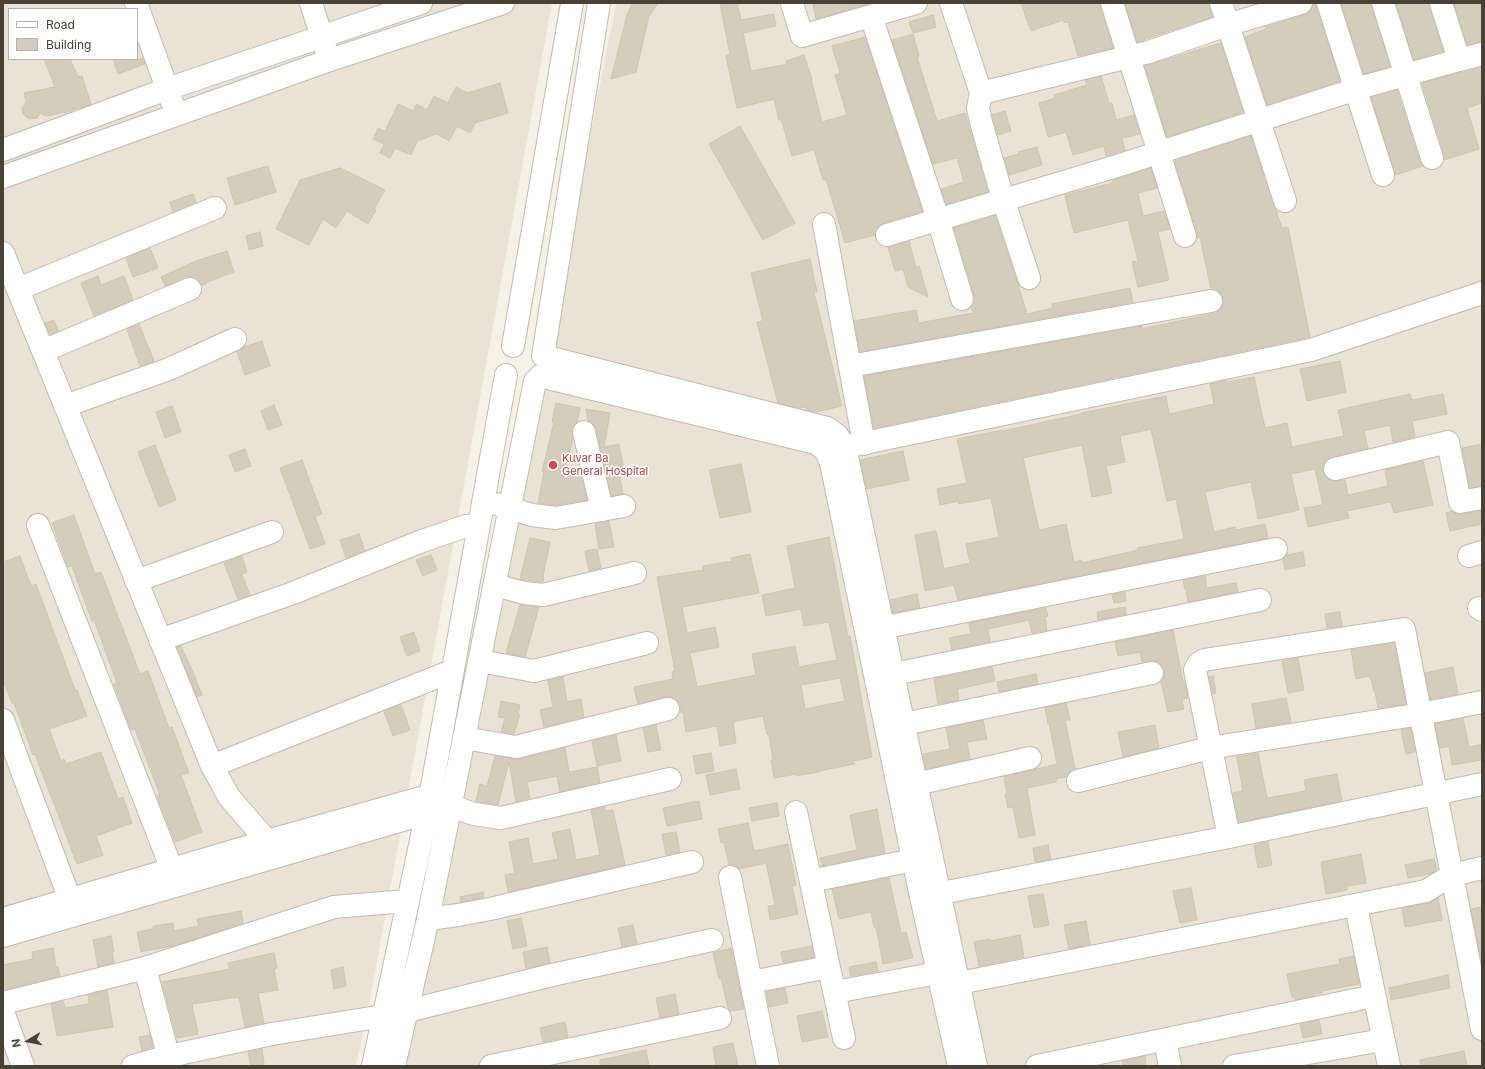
<!DOCTYPE html>
<html>
<head>
<meta charset="utf-8">
<style>
  body { margin:0 }
  #map { position:relative; width:1485px; height:1069px; overflow:hidden; background:#f4f1e7; font-family:Inter,sans-serif }
  canvas { display:block }
  .frame { position:absolute; inset:0; border:4px solid #474136; pointer-events:none }
  .legend { position:absolute; left:8px; top:8px; width:130px; height:52px; box-sizing:border-box; background:#fff; border:1px solid #b5b3af; margin:0; padding:5px 7px; list-style:none; font-size:12px; color:#474136 }
  .legend li { display:flex; align-items:center; gap:8px; height:20px }
  .legend b { width:20px; border:1px solid #b5b3af }
  .north { position:absolute; left:8px; top:1021px; width:40px; height:40px; -webkit-text-stroke:3px #fff; paint-order:stroke; rotate:260deg; font-size:11px; font-weight:700; line-height:16px; text-align:center; color:#474136 }
  .north::after { content:''; display:block; margin:auto; width:14px; height:18px; background:#474136; clip-path:polygon(50% 0,100% 100%,50% 72%,0 100%) }
</style>
</head>
<body>
<div id="map">
<canvas width="1485" height="1069"></canvas>
<div class="frame"></div>
<ul class="legend">
<li><b style="height:5px;background:#fff"></b>Road</li>
<li><b style="height:11px;background:#d5cdbc"></b>Building</li>
</ul>
<div class="north">N</div>
</div>
<script>
const ctx = document.querySelector('canvas').getContext('2d');
ctx.lineJoin = 'round';
function fillPath(path, color) {
  ctx.fillStyle = color;
  ctx.fill(path, 'evenodd');
}
function shape(rows) {
  const path = new Path2D();
  for (const r of rows) {
    path.moveTo(r[0], r[1]);
    for (let i = 2; i < r.length; i += 2) path.lineTo(r[i], r[i + 1]);
  }
  return path;
}
function stroke(path, color, width, dash) {
  ctx.strokeStyle = color;
  ctx.lineWidth = width;
  ctx.lineCap = dash ? 'butt' : 'round';
  ctx.setLineDash(dash || []);
  ctx.stroke(path);
}
function write(font, color, halo, rows, align = 'center') {
  ctx.font = font + ' Inter,sans-serif';
  ctx.lineWidth = 3;
  ctx.setLineDash([]);
  ctx.textBaseline = 'middle';
  ctx.strokeStyle = halo;
  ctx.fillStyle = color;
  for (const [text, x, y, turn = 0] of rows) {
    ctx.save();
    ctx.translate(x, y);
    ctx.rotate((+turn || 0) * Math.PI / 180);
    ctx.textAlign = isNaN(turn) ? turn : align;
    if (halo) ctx.strokeText(text, 0, 0);
    ctx.fillText(text, 0, 0);
    ctx.restore();
  }
}
const residential = shape([
  [3,3,552,3,371,994,356,1066,3,1066],
  [9,9,137,9,137,59,9,59],
  [616,3,1482,3,1482,1066,399,1066,548,352]
]);
const building = shape([
  [632,3,658,3,649,16,636,72,611,79,627,15,632,3],
  [720,3,737,3,741,20,774,14,776,26,743,33,751,71,787,64,786,61,804,55,812,79,811,79,822,122,847,115,835,75,840,73,832,46,865,37,922,211,883,223,878,227,875,235,845,243,826,179,823,180,814,150,792,156,781,119,779,120,774,99,737,108,726,56,730,55,720,3],
  [820,3,871,3,816,19,813,5,820,3],
  [1021,3,1100,3,1113,48,1078,56,1068,22,1064,23,1063,20,1031,31,1021,3],
  [1125,3,1209,3,1212,17,1137,42,1125,3],
  [1313,3,1316,3,1340,81,1267,105,1245,37,1266,29,1265,27,1305,15,1310,11,1313,3],
  [1341,3,1371,3,1390,66,1364,74,1341,3],
  [1396,3,1429,3,1443,51,1414,60,1396,3],
  [1454,3,1482,3,1482,42,1467,45,1454,3],
  [933,15,936,27,913,33,909,22,933,15],
  [913,34,919,56,917,57,937,121,965,113,988,192,946,204,941,189,964,182,957,158,933,164,892,40,913,34],
  [1221,43,1243,112,1167,137,1145,66,1221,43],
  [44,59,70,59,78,77,82,76,91,104,64,113,63,112,46,116,40,113,37,118,29,119,23,114,22,108,26,102,24,93,55,87,44,59],
  [113,59,143,59,145,64,118,74,113,59],
  [1482,67,1482,103,1467,108,1479,149,1444,160,1444,154,1422,83,1482,67],
  [1101,76,1109,103,1112,103,1116,120,1134,115,1140,134,1123,138,1122,139,1125,150,1113,154,1106,156,1104,146,1073,155,1066,132,1048,137,1039,103,1055,98,1054,95,1087,85,1085,80,1101,76],
  [500,83,508,113,475,123,470,133,457,126,449,141,436,134,417,141,411,155,395,148,390,158,380,153,384,144,373,139,378,128,385,131,398,104,413,111,417,104,427,110,434,96,448,103,456,87,468,93,500,83],
  [1397,90,1420,162,1423,166,1395,175,1371,97,1397,90],
  [1005,111,1011,131,998,135,992,115,1005,111],
  [740,126,795,223,763,240,709,144,740,126],
  [1251,136,1282,228,1288,227,1310,337,874,428,864,376,1142,326,1142,329,1216,313,1223,306,1223,298,1220,293,1216,289,1211,289,1200,237,1197,238,1197,232,1174,161,1251,136],
  [1037,147,1042,165,1009,175,1004,158,1019,154,1018,152,1037,147],
  [268,166,276,192,235,205,227,178,268,166],
  [340,168,385,190,374,209,376,210,368,224,347,211,336,228,323,219,309,245,276,229,300,180,340,168],
  [1151,168,1157,188,1138,193,1143,216,1164,211,1170,229,1158,232,1169,280,1138,287,1132,262,1138,261,1128,220,1074,233,1065,195,1113,183,1112,181,1151,168],
  [193,194,196,202,173,212,170,202,193,194],
  [995,216,1018,284,1027,314,1053,308,1052,304,1130,288,1133,302,860,352,854,321,916,310,919,323,973,313,971,307,974,301,974,295,954,228,995,216],
  [260,232,263,246,249,250,246,236,260,232],
  [909,241,916,267,919,266,928,297,908,287,903,269,895,271,888,247,909,241],
  [150,248,158,268,133,277,126,258,150,248],
  [227,251,234,272,205,283,206,284,202,285,198,279,191,277,185,277,165,286,161,277,196,261,227,251],
  [810,259,817,292,814,292,842,406,816,412,807,410,806,407,799,408,778,403,757,322,763,321,751,273,810,259],
  [98,276,101,285,124,276,133,300,94,316,81,283,98,276],
  [54,320,58,331,50,335,45,323,54,320],
  [139,324,154,361,140,366,127,329,139,324],
  [262,341,270,366,245,375,237,352,244,347,262,341],
  [1340,361,1346,392,1307,401,1300,369,1340,361],
  [1254,377,1265,428,1287,423,1292,447,1344,436,1338,410,1410,394,1412,400,1443,394,1447,414,1412,421,1415,437,1393,442,1390,425,1364,431,1368,448,1332,457,1326,460,1323,466,1323,472,1326,478,1332,481,1345,480,1348,495,1388,486,1385,470,1423,461,1433,505,1394,513,1391,502,1347,511,1349,518,1308,527,1304,508,1323,505,1315,469,1291,474,1299,510,1258,519,1251,482,1205,492,1214,532,1235,527,1236,530,1265,524,1268,538,958,600,954,585,925,591,915,535,936,531,944,569,970,563,966,544,999,537,991,498,959,504,959,501,940,505,937,489,967,483,957,439,1003,430,1003,431,1081,414,1081,413,1166,396,1169,414,1214,404,1210,384,1226,380,1226,382,1254,377],
  [1151,429,1167,501,1176,499,1184,539,1138,548,1138,550,1082,563,1081,560,1074,562,1066,524,1039,530,1023,458,1082,445,1092,497,1112,493,1106,466,1125,462,1120,436,1151,429],
  [556,403,580,408,577,422,572,429,573,439,565,469,579,467,587,500,556,505,538,503,544,472,542,471,554,422,552,422,556,403],
  [274,405,282,425,268,430,261,411,274,405],
  [172,406,181,432,165,438,156,412,172,406],
  [586,409,610,413,604,447,619,444,623,466,618,467,623,494,611,496,596,429,593,424,588,420,586,409],
  [1482,444,1482,486,1470,488,1462,448,1482,444],
  [155,445,176,500,159,507,138,452,155,445],
  [245,449,251,466,235,472,229,455,245,449],
  [903,451,909,480,867,489,860,460,903,451],
  [302,460,322,514,315,516,325,544,310,549,280,468,302,460],
  [741,464,751,512,720,518,709,470,741,464],
  [1452,511,1456,514,1462,514,1482,511,1482,524,1450,531,1446,513,1452,511],
  [74,515,95,574,101,572,140,674,148,671,169,728,172,727,189,773,181,775,202,832,175,842,157,796,160,795,135,729,131,730,114,684,117,683,94,620,92,621,72,566,68,567,52,523,74,515],
  [609,521,614,547,599,549,595,524,609,521],
  [359,534,365,551,346,558,340,540,359,534],
  [829,537,848,637,850,636,872,757,853,761,854,764,819,771,819,772,796,776,796,774,774,778,771,760,773,760,769,734,767,735,763,716,733,722,736,743,720,746,717,726,686,732,683,712,680,712,680,706,677,700,672,697,665,697,638,704,634,687,673,679,672,672,675,671,657,577,704,570,703,566,732,561,731,558,750,554,759,593,682,607,687,633,715,627,719,647,690,653,697,687,756,675,752,654,774,650,795,646,799,667,837,660,829,622,804,626,801,609,766,616,762,595,795,588,787,546,829,537],
  [840,678,845,701,805,709,801,685,840,678],
  [530,538,550,542,543,576,544,576,543,582,520,579,530,538],
  [597,549,601,568,589,571,585,551,597,549],
  [1303,552,1305,566,1285,570,1283,559,1287,555,1303,552],
  [431,555,437,570,423,576,416,560,431,555],
  [20,556,31,586,36,584,75,690,77,690,87,716,49,729,61,761,64,759,66,764,101,752,118,799,123,797,132,823,96,836,103,855,77,864,35,754,33,755,14,703,12,703,3,680,3,562,20,556],
  [242,556,247,572,242,574,250,595,238,599,224,563,242,556],
  [1205,576,1207,588,1236,583,1238,592,1188,602,1186,589,1185,590,1183,580,1205,576],
  [1125,592,1126,601,1114,603,1112,595,1125,592],
  [917,594,920,608,893,613,890,600,917,594],
  [520,605,539,607,525,657,506,653,520,605],
  [1125,607,1126,614,1098,620,1097,612,1125,607],
  [1046,608,1048,616,1045,617,1047,630,1032,633,1029,620,988,629,990,642,952,650,949,638,969,634,971,633,969,623,1046,608],
  [1340,612,1342,626,1327,628,1325,614,1340,612],
  [1173,630,1183,682,1185,681,1188,698,1182,699,1184,709,1168,712,1161,682,1164,677,1164,670,1162,665,1156,661,1142,662,1140,652,1118,656,1115,642,1173,630],
  [414,632,420,651,407,656,400,637,414,632],
  [1394,643,1406,704,1378,708,1375,691,1374,692,1371,679,1370,679,1369,676,1356,679,1351,650,1394,643],
  [181,646,192,670,202,695,197,697,177,647,181,646],
  [1298,658,1304,690,1288,693,1282,661,1298,658],
  [992,667,995,681,957,689,959,700,938,704,934,679,992,667],
  [1453,667,1458,694,1430,699,1425,673,1453,667],
  [1036,674,1038,684,999,692,997,682,1036,674],
  [1213,676,1216,693,1213,694,1209,677,1213,676],
  [563,677,567,702,581,699,584,717,544,727,540,710,553,707,548,680,563,677],
  [1286,698,1291,722,1256,728,1252,704,1286,698],
  [501,701,520,705,518,714,520,714,514,734,501,732,505,718,498,717,501,701],
  [1066,703,1070,720,1065,720,1075,769,1070,772,1066,777,1056,779,1056,782,1027,788,1035,835,1019,838,1013,807,1008,808,1005,794,1007,793,1004,777,1057,764,1049,723,1048,724,1045,708,1066,703],
  [401,705,410,730,393,736,384,711,401,705],
  [1463,718,1469,747,1482,744,1482,760,1452,765,1449,746,1440,748,1435,724,1463,718],
  [983,720,987,739,967,742,970,759,926,769,923,754,950,749,946,728,983,720],
  [656,725,661,750,648,752,643,728,656,725],
  [1155,725,1159,748,1123,757,1118,732,1155,725],
  [1411,728,1415,752,1406,754,1401,730,1411,728],
  [616,735,621,761,597,766,592,741,616,735],
  [565,748,569,772,597,767,600,782,560,792,557,776,527,782,530,798,516,802,509,762,498,805,476,801,480,784,487,786,495,756,519,759,565,748],
  [711,753,714,771,696,774,693,756,711,753],
  [1258,753,1267,798,1306,791,1304,780,1337,774,1342,801,1239,822,1233,793,1243,791,1237,757,1258,753],
  [736,769,740,789,710,795,706,775,736,769],
  [699,801,702,819,667,826,663,808,699,801],
  [777,803,779,816,752,821,749,808,777,803],
  [605,807,605,811,613,810,625,865,508,892,505,875,515,873,509,842,528,838,533,864,558,859,552,833,570,829,576,860,600,855,591,810,605,807],
  [877,809,885,853,822,866,820,858,857,850,850,815,877,809],
  [748,823,754,851,788,844,796,885,792,886,798,914,770,920,768,906,775,905,766,863,739,869,734,865,729,865,724,842,721,843,718,829,748,823],
  [676,832,680,852,666,855,662,834,676,832],
  [1268,842,1272,865,1258,868,1254,845,1268,842],
  [1048,845,1051,859,1035,862,1033,848,1048,845],
  [1361,854,1366,883,1347,886,1347,890,1326,894,1321,862,1361,854],
  [1434,859,1437,870,1430,874,1408,878,1405,865,1434,859],
  [889,878,901,933,906,932,913,958,883,964,876,927,874,927,871,912,839,919,832,889,889,878],
  [1191,888,1197,920,1180,923,1173,891,1191,888],
  [483,892,484,897,461,902,460,897,483,892],
  [1043,894,1049,925,1034,928,1028,896,1043,894],
  [1438,898,1442,920,1405,927,1402,908,1429,903,1438,898],
  [1482,907,1482,964,1471,909,1482,907],
  [241,911,243,923,177,945,141,952,137,932,153,929,153,926,173,923,174,931,199,926,197,919,241,911],
  [521,918,527,946,513,949,507,921,521,918],
  [1086,921,1090,944,1069,949,1064,925,1086,921],
  [633,925,637,944,622,947,618,928,633,925],
  [1020,935,1024,957,979,966,974,942,990,939,990,941,1020,935],
  [111,936,114,952,112,952,114,963,98,967,93,940,111,936],
  [812,946,814,957,783,963,781,952,812,946],
  [547,947,550,963,526,969,523,952,547,947],
  [53,948,56,967,58,967,60,976,3,990,3,965,33,959,32,952,53,948],
  [731,948,744,1009,730,1011,728,1008,721,978,719,979,713,953,731,948],
  [274,953,277,968,274,969,278,990,258,993,264,1023,245,1027,239,997,192,1004,198,1034,177,1038,162,982,230,969,228,963,274,953],
  [1354,956,1359,984,1322,991,1322,993,1314,994,1315,996,1295,1000,1295,997,1292,997,1287,974,1340,964,1339,959,1354,956],
  [876,962,878,971,851,976,849,967,876,962],
  [343,967,346,986,334,989,331,970,343,967],
  [1448,975,1450,988,1391,1000,1389,988,1448,975],
  [785,988,788,1003,769,1007,766,992,785,988],
  [107,990,113,1027,57,1036,51,1004,63,1001,65,1008,89,1004,88,995,107,990],
  [675,994,679,1014,660,1018,656,998,675,994],
  [822,1011,828,1037,802,1042,797,1016,822,1011],
  [1319,1020,1322,1034,1303,1038,1300,1024,1319,1020],
  [565,1022,568,1037,543,1042,540,1028,565,1022],
  [150,1035,153,1047,142,1051,139,1037,150,1035],
  [733,1043,738,1066,716,1066,713,1047,733,1043],
  [262,1049,264,1064,251,1066,248,1052,262,1049],
  [646,1050,649,1066,600,1066,600,1060,646,1050],
  [1464,1051,1467,1066,1421,1066,1420,1060,1464,1051],
  [1145,1056,1146,1066,1123,1066,1122,1061,1145,1056]
]);
const minor = shape([
  [136,3,172,102],
  [311,3,326,50],
  [599,3,543,356,827,428,837,435,845,447,976,1066],
  [792,3,802,36,916,3],
  [951,3,981,93,1149,52,1227,25,1301,3],
  [1112,3,1185,236],
  [1221,3,1285,201],
  [1328,3,1383,175],
  [1383,3,1432,158],
  [1441,3,1459,60,1482,54],
  [871,16,938,219,962,299],
  [981,93,978,108,981,122,1003,199,1029,278],
  [3,150,167,89,421,3],
  [3,177,330,60,503,3],
  [824,224,864,444],
  [887,235,1117,166,1366,86,1459,60],
  [3,253,212,766,229,797,267,841],
  [18,289,215,208],
  [513,346,572,3],
  [43,351,190,289],
  [850,366,1211,301],
  [540,376,816,443,826,451,831,463,921,897,959,1066],
  [65,406,169,369,235,339],
  [584,432,602,510],
  [831,450,1311,350,1482,293],
  [1335,469,1448,442,1460,502,1482,498],
  [496,504,532,515,556,518,624,506],
  [38,525,172,870],
  [1469,556,1482,552],
  [136,581,272,532],
  [495,585,524,593,543,595,635,573],
  [1479,608,1482,610],
  [871,630,1276,549],
  [160,640,293,593,422,541,466,526,479,524],
  [480,661,534,671,647,643],
  [879,677,1260,600],
  [3,720,70,900],
  [904,724,1152,673],
  [464,738,516,747,668,709],
  [212,766,452,671],
  [1078,781,1210,748,1421,714,1482,702],
  [916,784,1030,758],
  [796,812,844,1038],
  [1229,837,1195,670,1198,664,1204,660,1404,629,1482,1029],
  [730,877,768,1066],
  [811,881,913,860],
  [926,896,1229,837,1482,784],
  [1356,906,1389,1066],
  [3,919,267,841,442,792],
  [428,919,458,915,490,909,692,862],
  [3,936,451,806,474,814,501,818,670,779],
  [145,968,334,907,407,901],
  [751,982,829,967],
  [944,986,1426,891,1452,875,1482,868],
  [835,992,938,973],
  [3,1003,145,968,171,1066],
  [407,1011,552,975,712,940],
  [3,1012,23,1066],
  [1165,1040,1170,1066],
  [133,1066,169,1056,272,1034,383,1016],
  [373,1066,429,803,506,375],
  [394,1066,428,919,535,381],
  [491,1066,720,1018],
  [1037,1066,1374,996],
  [1234,1066,1383,1040]
]);
const markers = [
  [553,465,5,"#e0444e"]
];
const healthNames = [
  ["Kuvar Ba",562,459],
  ["General Hospital",562,472]
];
fillPath(residential, '#e8e3d5');
fillPath(building, '#d5cdbc');
stroke(building, '#d0c5af', 1);
stroke(minor, '#c2bcac', 24);
stroke(minor, '#fff', 22);
for (const [x, y, r, color] of markers) {
  const dot = new Path2D();
  dot.arc(x, y, r, 0, 2 * Math.PI);
  ctx.fillStyle = color;
  ctx.fill(dot);
  stroke(dot, '#fff', 1.5);
}
write('11px', '#be3a42', '#fff', healthNames, 'left');
</script>
</body>
</html>
